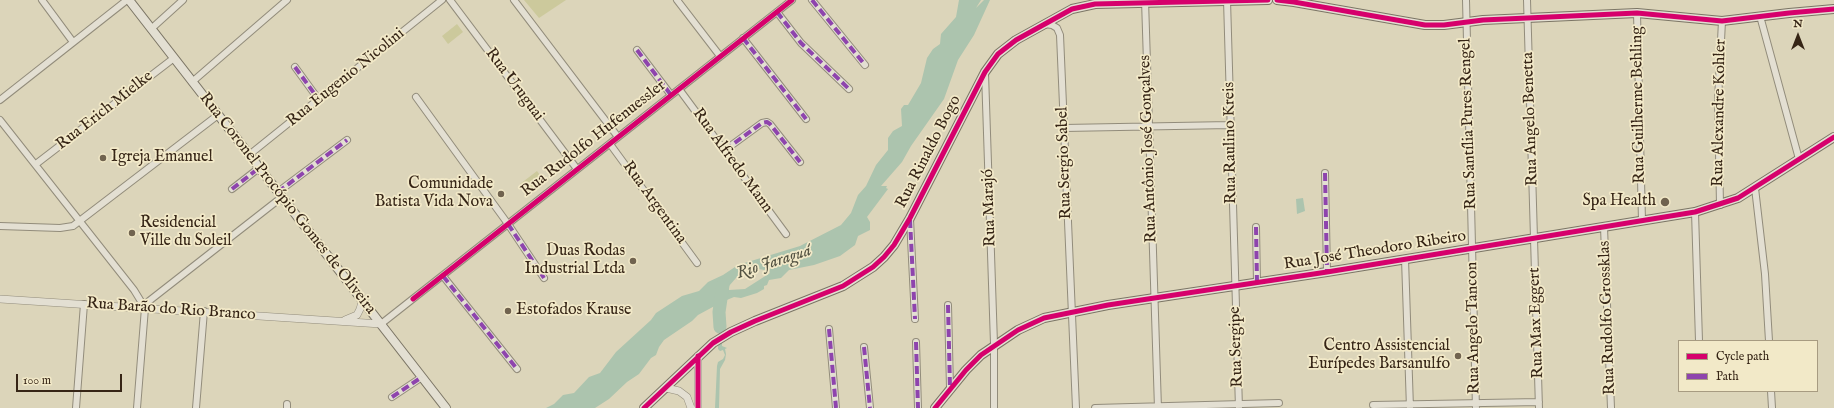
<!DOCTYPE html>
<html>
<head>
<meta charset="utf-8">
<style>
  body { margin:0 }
  #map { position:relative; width:1834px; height:408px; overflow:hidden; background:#dcd5ba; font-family:"IM FELL English",serif }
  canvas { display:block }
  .legend { position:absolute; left:1678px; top:340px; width:140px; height:52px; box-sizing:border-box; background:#f2e9c8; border:1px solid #a79b81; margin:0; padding:5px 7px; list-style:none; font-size:12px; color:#362516 }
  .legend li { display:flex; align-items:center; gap:8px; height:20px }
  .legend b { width:20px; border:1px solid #a79b81 }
  .north { position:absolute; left:1778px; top:16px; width:40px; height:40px; -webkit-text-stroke:3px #f2e9c8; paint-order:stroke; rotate:0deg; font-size:11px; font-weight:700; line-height:16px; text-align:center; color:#362516 }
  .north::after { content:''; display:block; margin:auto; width:14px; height:18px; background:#362516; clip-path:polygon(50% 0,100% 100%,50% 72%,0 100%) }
  .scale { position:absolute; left:16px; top:374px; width:106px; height:18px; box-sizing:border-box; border:2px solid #362516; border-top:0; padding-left:5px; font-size:12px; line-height:14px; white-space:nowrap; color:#362516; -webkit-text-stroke:3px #f2e9c8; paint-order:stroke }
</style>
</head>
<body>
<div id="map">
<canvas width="1834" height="408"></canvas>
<ul class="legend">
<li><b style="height:5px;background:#d6006c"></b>Cycle path</li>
<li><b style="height:5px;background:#8e44ad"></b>Path</li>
</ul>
<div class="north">N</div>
<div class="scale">100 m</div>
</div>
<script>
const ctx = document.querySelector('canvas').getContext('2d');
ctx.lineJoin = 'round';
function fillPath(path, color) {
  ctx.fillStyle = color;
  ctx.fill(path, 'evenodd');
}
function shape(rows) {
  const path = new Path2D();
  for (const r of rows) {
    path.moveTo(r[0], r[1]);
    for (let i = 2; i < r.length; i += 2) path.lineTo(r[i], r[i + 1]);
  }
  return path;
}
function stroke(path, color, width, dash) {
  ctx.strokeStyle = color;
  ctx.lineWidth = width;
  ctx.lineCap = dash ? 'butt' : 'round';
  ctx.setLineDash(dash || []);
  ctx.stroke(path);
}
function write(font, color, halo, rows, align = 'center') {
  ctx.font = font + ' "IM FELL English",serif';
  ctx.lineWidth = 3.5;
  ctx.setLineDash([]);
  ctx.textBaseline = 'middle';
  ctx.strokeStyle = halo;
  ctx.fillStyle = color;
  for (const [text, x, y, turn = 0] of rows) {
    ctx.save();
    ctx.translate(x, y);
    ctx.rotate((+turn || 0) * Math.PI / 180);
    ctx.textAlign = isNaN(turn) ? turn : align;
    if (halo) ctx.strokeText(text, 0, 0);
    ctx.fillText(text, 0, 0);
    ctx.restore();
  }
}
const green = shape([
  [524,0,566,0,539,18],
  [457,24,463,32,448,44,442,36],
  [537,171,545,182,528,194,520,184]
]);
const water = shape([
  [959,0,981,0,976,8,984,0,990,0,974,35,958,60,944,99,911,146,902,162,881,186,887,186,886,188,888,189,867,217,870,222,870,230,858,236,855,245,840,256,814,265,789,270,781,278,769,280,767,285,764,286,764,289,757,293,741,298,734,297,722,302,698,315,692,321,664,340,659,347,656,355,651,358,639,374,627,382,609,399,595,408,546,408,554,404,563,395,574,393,589,377,600,373,616,352,651,320,656,313,682,296,699,291,708,282,723,275,738,265,800,246,841,225,851,213,858,195,866,186,876,165,888,150,888,138,893,131,902,126,901,109,904,105,908,105,921,83,927,58,933,49,940,44,941,34,956,17],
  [759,269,769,271,770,273,745,289,729,290,729,286,736,278],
  [1303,198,1305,211,1297,214,1296,199],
  [722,326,722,346,727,348,725,349,726,354,725,360,720,369,719,408,715,408,717,366,718,362,723,359,725,355,723,350,720,351,718,349,719,328]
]);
const river = shape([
  [720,327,719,312,723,285]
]);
const minor = shape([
  [42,0,73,42],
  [450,0,577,169],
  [514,0,618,137],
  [677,0,720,56],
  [812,0,865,65],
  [1145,0,1158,408],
  [1227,0,1239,408],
  [1466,0,1476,408],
  [1527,0,1539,408],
  [777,12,801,43,849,89],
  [1637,13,1642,221],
  [1760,16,1799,159],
  [1044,24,1052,25,1057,28,1060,35,1076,408],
  [151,29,183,0],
  [743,38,806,119],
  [637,50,671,95],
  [295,67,319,100],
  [985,73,994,344,994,408],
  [192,82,287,0],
  [679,89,786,234],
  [416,97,508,224,544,278],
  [0,100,127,0],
  [0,120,134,290,145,308],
  [1064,128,1230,125],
  [610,144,697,263],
  [725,150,762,123,767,122,770,124,800,162],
  [249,155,442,0],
  [36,164,174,58],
  [1325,173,1327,272],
  [1755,188,1765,274,1769,341],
  [232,189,259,168],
  [278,192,347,140],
  [1720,205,1718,100,1722,21],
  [1695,212,1699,341],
  [910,219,915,319],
  [0,226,60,228,73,226,218,115],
  [1256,227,1257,283],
  [1604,227,1611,408],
  [1405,259,1410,408],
  [443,276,517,369],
  [948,305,950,388],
  [381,324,792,0],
  [829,329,836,408],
  [916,342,918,408],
  [864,347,870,408],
  [1771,391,1772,408],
  [392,397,422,377],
  [287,404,287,408],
  [1373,405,1539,402],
  [76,408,84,304],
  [137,408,145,308,149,301,282,197],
  [196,408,204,311],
  [1095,408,1279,403]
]);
const tertiary = shape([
  [0,299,381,324],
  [345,320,357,315,360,309,362,302],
  [666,388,679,391,687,397,691,408],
  [698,408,698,356]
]);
const secondary = shape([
  [129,0,446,408],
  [1277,0,1294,2,1425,25,1444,25,1483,20,1637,13,1722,21,1789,13,1834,9],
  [644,408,713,343,731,332,755,321,843,286,873,267,884,257,894,245,910,218,985,72,998,54,1016,40,1072,9,1095,4,1268,0],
  [935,408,966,370,981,355,1018,330,1044,318,1108,305,1327,272,1695,212,1738,198,1834,137]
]);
const quiet = shape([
  [812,0,865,65],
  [777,12,801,43,849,89],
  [743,38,806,119],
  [637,50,671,95],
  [295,67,319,100],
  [725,150,762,123,767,122,770,124,800,162],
  [1325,173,1327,272],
  [232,189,259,168],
  [278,192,347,140],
  [910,220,915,319],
  [508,224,544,278],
  [1256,227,1257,283],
  [443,276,517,369],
  [948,305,950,388],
  [829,329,836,408],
  [916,342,918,408],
  [864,347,870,408],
  [392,397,422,377]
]);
const cycleway = shape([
  [1277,0,1294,2,1425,25,1444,25,1483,20,1637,13,1722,21,1789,13,1834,9],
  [413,299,792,0],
  [644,408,713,343,731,332,755,321,843,286,873,267,884,257,894,245,910,218,985,72,998,54,1016,40,1072,9,1095,4,1268,0],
  [698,408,698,356],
  [935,408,966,370,981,355,1018,330,1044,318,1108,305,1327,272,1695,212,1738,198,1834,137]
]);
const markers = [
  [103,158,4,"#70634f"],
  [501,194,4,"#70634f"],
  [1665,202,5,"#70634f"],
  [132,233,4,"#70634f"],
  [633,261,4,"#70634f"],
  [508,311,4,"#70634f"],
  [1458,356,4,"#70634f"]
];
const streetNames = [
  ["Rua Eugenio Nicolini",346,78,-39],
  ["Rua Uruguai",514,85,53],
  ["Rua Guilherme Behling",1639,105,-91],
  ["Rua Erich Mielke",105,111,-38],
  ["Rua Alexandre Kohler",1720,113,-89],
  ["Rua Angelo Benetta",1531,119,-92],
  ["Rua Santília Pures Rengel",1469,124,-92],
  ["Rua Rudolfo Hufenuessler",594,139,-38],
  ["Rua Raulino Kreis",1231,143,-91],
  ["Rua Antônio José Gonçalves",1149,149,-92],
  ["Rua Rinaldo Bogo",929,152,-63],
  ["Rua Alfredo Mann",732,161,54],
  ["Rua Sergio Sabel",1065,163,-92],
  ["Rua Argentina",654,203,54],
  ["Rua Coronel Procópio Gomes de Oliveira",287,204,52],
  ["Rua Marajó",990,208,-92],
  ["Rua José Theodoro Ribeiro",1375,251,-9],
  ["Rua Barão do Rio Branco",171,310,4],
  ["Rua Rudolfo Grossklas",1608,318,-92],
  ["Rua Max Eggert",1537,323,-92],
  ["Rua Angelo Tancon",1474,328,-91],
  ["Rua Sergipe",1237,347,-92]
];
const poiNames = [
  ["Igreja Emanuel",111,158,"left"],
  ["Comunidade",493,185],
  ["Batista Vida Nova",493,203],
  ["Spa Health",1656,202],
  ["Residencial",140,224,"left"],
  ["Ville du Soleil",140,242,"left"],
  ["Duas Rodas",625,252],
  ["Industrial Ltda",625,270],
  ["Estofados Krause",516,311,"left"],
  ["Centro Assistencial",1450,347],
  ["Eurípedes Barsanulfo",1450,365]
];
const waterNames = [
  ["Rio Jaraguá",774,263,-18]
];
fillPath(green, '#ccc99c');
fillPath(water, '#acc4ae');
stroke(river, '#acc4ae', 13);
stroke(minor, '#928c7b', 8);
stroke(tertiary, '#928c7b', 8);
stroke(secondary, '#7b7565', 10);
stroke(minor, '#e3dfd2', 6);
stroke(tertiary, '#e3dfd2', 7);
stroke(secondary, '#e3dfd2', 8);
stroke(quiet, '#8e44ad', 4, [8, 4]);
stroke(cycleway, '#d6006c', 5);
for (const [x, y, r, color] of markers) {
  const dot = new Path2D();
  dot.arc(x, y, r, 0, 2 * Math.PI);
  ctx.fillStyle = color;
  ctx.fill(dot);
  stroke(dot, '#f2e9c8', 1.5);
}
write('16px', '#362516', '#f2e9c8', streetNames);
write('16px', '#362516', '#f2e9c8', poiNames, 'right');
write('italic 17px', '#535242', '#f2e9c8', waterNames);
</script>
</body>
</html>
